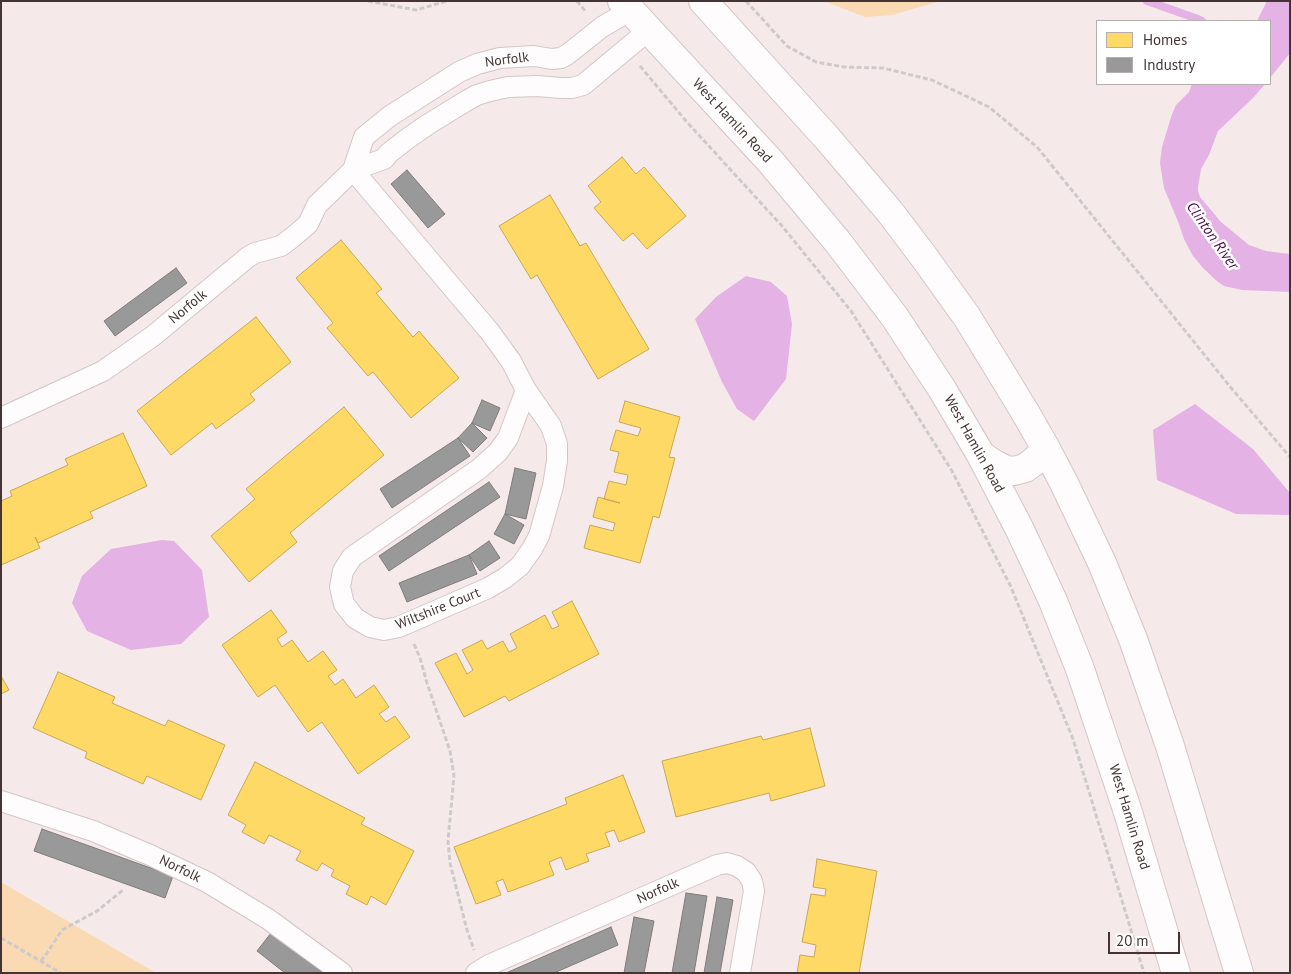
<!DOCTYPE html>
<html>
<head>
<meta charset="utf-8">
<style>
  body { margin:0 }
  #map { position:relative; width:1291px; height:974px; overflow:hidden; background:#f6e9e9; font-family:"PT Sans",sans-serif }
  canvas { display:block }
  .frame { position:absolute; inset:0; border:2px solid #443534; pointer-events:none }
  .legend { position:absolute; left:1096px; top:20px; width:175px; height:65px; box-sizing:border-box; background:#fff; border:1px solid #b4aeae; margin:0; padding:6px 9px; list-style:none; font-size:15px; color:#443534 }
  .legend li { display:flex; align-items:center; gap:10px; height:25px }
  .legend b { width:25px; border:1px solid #b4aeae }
  .scale { position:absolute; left:1108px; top:932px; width:72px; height:22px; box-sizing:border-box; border:2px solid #443534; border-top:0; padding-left:6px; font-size:15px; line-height:18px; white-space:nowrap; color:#443534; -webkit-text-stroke:4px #fff; paint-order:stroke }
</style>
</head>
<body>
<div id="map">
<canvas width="1291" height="974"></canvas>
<div class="frame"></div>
<ul class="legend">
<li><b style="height:14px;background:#ffd966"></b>Homes</li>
<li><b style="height:14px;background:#999"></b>Industry</li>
</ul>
<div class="scale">20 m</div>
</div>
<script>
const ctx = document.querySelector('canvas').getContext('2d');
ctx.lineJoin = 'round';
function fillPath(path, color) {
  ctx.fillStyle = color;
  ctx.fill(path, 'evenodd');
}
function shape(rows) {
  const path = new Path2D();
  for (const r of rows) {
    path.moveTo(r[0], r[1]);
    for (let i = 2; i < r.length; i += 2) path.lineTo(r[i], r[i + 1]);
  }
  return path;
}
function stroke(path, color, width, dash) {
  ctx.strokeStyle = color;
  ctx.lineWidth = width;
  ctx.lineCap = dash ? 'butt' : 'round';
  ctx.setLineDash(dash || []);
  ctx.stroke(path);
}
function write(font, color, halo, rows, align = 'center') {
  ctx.font = font + ' "PT Sans",sans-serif';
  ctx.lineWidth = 5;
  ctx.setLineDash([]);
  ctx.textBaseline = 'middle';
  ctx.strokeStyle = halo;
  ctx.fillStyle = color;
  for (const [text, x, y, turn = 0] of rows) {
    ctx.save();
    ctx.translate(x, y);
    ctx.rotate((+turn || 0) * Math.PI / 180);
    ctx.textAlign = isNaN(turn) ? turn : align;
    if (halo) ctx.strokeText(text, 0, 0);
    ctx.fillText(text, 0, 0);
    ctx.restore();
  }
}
const green = shape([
  [824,1,941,1,892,15,865,17],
  [1,882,156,973,1,973]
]);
const water = shape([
  [1267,1,1290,1,1290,53,1270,78,1270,21,1257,21],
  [1192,84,1265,84,1253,98,1218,131,1209,155,1201,169,1198,187,1198,191,1200,197,1221,222,1249,245,1266,251,1290,254,1290,292,1242,290,1224,286,1218,282,1203,268,1193,256,1184,239,1179,224,1164,188,1160,163,1162,147,1171,117,1176,105,1189,92],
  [746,276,771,282,787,296,792,324,786,379,754,421,737,409,722,382,695,319,716,297],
  [1195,404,1253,449,1290,493,1290,515,1236,514,1157,480,1153,430],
  [162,540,174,541,202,570,209,617,181,644,131,650,87,631,72,603,82,576,111,549]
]);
const homes = shape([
  [622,157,636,174,644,167,686,216,647,249,633,233,623,241,594,208,601,202,588,186,622,157],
  [550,195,580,246,586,243,649,349,598,379,537,275,531,279,499,226,550,195],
  [341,240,382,289,376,293,413,337,419,331,459,378,411,418,373,372,368,376,327,328,333,323,296,278,341,240],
  [256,317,291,362,250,394,255,400,216,429,212,423,171,455,137,411,256,317],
  [625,401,680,417,669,457,675,458,659,518,653,516,640,563,584,548,590,525,613,531,615,523,593,517,598,497,620,503,604,499,609,481,626,485,628,475,614,472,619,452,610,450,616,430,638,436,641,428,619,422,625,401],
  [344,407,384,455,290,533,297,542,249,582,211,536,255,499,246,489,344,407],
  [123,433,147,486,90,512,93,518,38,543,35,537,40,548,1,565,1,501,12,496,10,491,68,465,65,459,123,433],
  [572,601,599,654,509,701,505,696,464,717,435,663,456,653,467,674,473,670,462,650,482,640,487,649,503,641,509,652,517,648,510,634,545,615,552,629,559,626,552,612,572,601],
  [271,610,287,632,277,639,282,647,292,640,308,662,323,651,337,670,328,676,335,685,343,679,356,698,374,685,389,707,379,714,386,722,395,716,410,737,358,774,322,722,308,732,275,685,258,697,222,645,271,610],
  [58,672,115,697,112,703,165,726,168,720,225,745,201,800,147,776,143,784,85,758,87,752,33,728,58,672],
  [1,676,9,690,1,694,1,676],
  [810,728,825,786,771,801,769,793,676,817,662,761,761,736,763,740,810,728],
  [255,762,365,818,361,824,414,851,386,905,371,896,367,905,346,894,350,886,331,876,334,870,322,863,317,871,296,860,301,851,269,835,264,844,242,832,246,825,228,815,255,762],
  [623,775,645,832,619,842,614,830,605,833,610,846,586,854,589,861,566,870,561,857,549,862,554,875,508,892,503,879,496,882,501,895,476,904,454,847,567,804,565,798,623,775],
  [817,859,877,871,859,973,797,973,800,955,814,957,816,945,802,942,811,894,825,896,826,889,813,887,817,859]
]);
const industry = shape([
  [407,170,445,214,428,228,391,184,407,170],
  [176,268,187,283,115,336,104,321,176,268],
  [482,400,500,408,490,431,472,423,482,400],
  [472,423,487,438,473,452,458,438,472,423],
  [458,438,470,456,392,508,380,489,458,438],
  [515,468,536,473,526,519,505,514,515,468],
  [489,482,500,497,389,571,379,556,489,482],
  [505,514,524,525,514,544,494,534,505,514],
  [489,541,500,558,480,571,469,555,489,541],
  [469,555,477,574,407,602,399,583,469,555],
  [42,829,173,876,165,898,34,851,42,829],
  [686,893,707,896,694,973,672,973,686,893],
  [717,897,733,900,720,973,704,973,717,897],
  [634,917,654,921,644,973,624,973,634,917],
  [611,927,618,945,554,973,506,973,611,927],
  [271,933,323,973,285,973,257,951,271,933]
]);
const stream = shape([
  [1147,1,1198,19,1202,21]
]);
const path = shape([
  [368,1,416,10,447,1],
  [577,1,586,12],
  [746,1,787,46,816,62,844,67,883,68,932,80,989,107,1037,147,1232,389,1290,457],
  [640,66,686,121,782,226,851,311,952,471,1011,587,1073,739,1144,973],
  [414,644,420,658,427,683,450,751,454,776,448,841,450,863,467,930,474,950],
  [1,938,61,973],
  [41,961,47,953,62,930,97,911,123,890]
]);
const minor = shape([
  [353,170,490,332,511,361,526,390,551,426,557,444,557,461,553,486,539,536,532,549,520,566,505,578,488,588,399,627,384,630,370,627,355,618,344,604,340,587,343,571,352,557,479,469,498,452,508,438,526,390],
  [353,170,364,137,390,116,459,72,477,64,500,58,534,56,552,59,561,58,568,54,602,27,631,10],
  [1,418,103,371,153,336,248,257,255,253,281,246,293,237,308,224,317,205,353,170,384,159,389,153,407,139,427,125,466,101,477,95,490,91,508,87,537,86,561,88,572,88,583,85,649,30],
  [1,801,93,831,150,855,207,882,268,919,342,973],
  [476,973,489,965,717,865,727,863,737,866,746,872,752,881,754,891,740,973]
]);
const secondary = shape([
  [622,1,770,161,837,241,894,316,942,389,981,455,1019,528,1035,562,1053,601,1080,669,1127,809,1176,973],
  [703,1,827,138,890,212,924,257,967,317,1025,412,1045,447,1064,483,1102,563,1133,639,1170,746,1239,973],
  [981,455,994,464,1006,470,1014,471,1025,468,1032,463,1039,457,1045,447]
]);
const streetNames = [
  ["Norfolk",507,60,-7],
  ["West Hamlin Road",732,121,47],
  ["Norfolk",188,307,-40],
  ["West Hamlin Road",974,444,61],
  ["Wiltshire Court",438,609,-22],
  ["West Hamlin Road",1129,817,73],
  ["Norfolk",180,869,26],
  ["Norfolk",658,891,-24]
];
const waterNames = [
  ["Clinton River",1212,236,55]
];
fillPath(green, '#fadab3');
fillPath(water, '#e4b2e4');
fillPath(homes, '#ffd966');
stroke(homes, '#c7a857', 1);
fillPath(industry, '#999');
stroke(industry, '#807b7b', 1);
stroke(stream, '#e4b2e4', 8);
stroke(minor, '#d3c6c6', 22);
stroke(secondary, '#d3c6c6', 30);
stroke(path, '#cfcaca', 3, [5, 2.5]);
stroke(minor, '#fefcfc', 20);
stroke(secondary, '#fefcfc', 28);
write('14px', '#443534', '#fff', streetNames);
write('italic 15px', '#460a4c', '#fff', waterNames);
</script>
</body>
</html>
